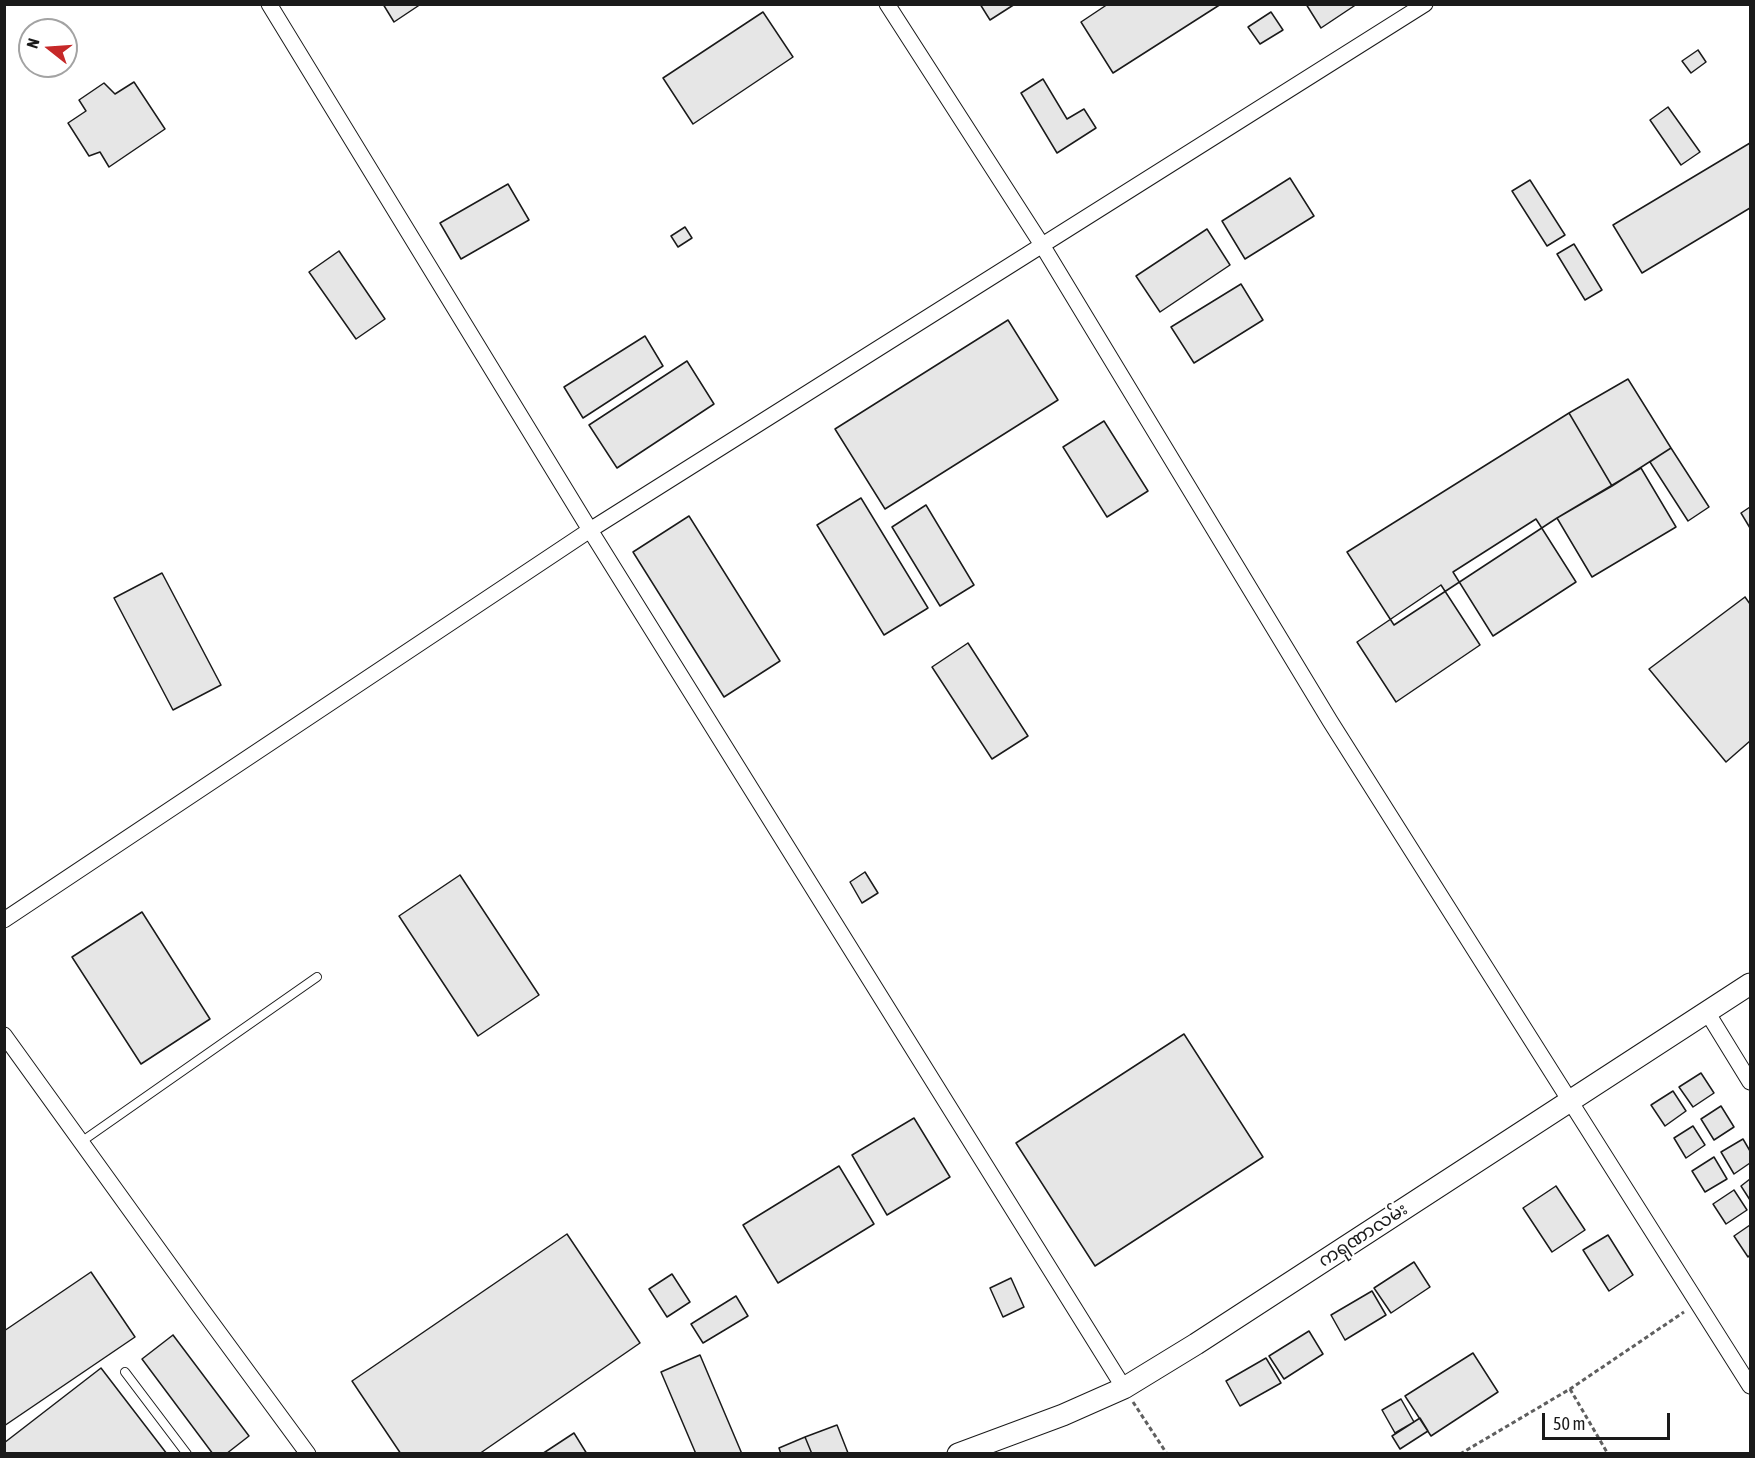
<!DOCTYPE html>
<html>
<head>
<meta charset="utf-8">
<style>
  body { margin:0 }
  #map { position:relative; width:1755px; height:1458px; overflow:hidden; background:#fff; font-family:"Asap Condensed",sans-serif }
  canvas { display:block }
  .frame { position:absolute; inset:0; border:6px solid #1a1a1a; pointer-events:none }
  .north { position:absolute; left:18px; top:18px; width:60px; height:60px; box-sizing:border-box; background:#fff; border:2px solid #a3a3a3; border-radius:50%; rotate:287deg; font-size:16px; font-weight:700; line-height:24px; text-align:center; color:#1a1a1a }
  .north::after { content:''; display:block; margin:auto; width:21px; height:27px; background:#c62828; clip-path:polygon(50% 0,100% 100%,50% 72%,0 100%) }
  .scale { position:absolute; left:1542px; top:1413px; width:128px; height:27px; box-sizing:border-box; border:3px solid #1a1a1a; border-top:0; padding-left:8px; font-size:18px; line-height:21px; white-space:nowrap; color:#1a1a1a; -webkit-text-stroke:4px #fff; paint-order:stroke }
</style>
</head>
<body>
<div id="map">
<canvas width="1755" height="1458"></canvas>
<div class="frame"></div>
<div class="north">N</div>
<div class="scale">50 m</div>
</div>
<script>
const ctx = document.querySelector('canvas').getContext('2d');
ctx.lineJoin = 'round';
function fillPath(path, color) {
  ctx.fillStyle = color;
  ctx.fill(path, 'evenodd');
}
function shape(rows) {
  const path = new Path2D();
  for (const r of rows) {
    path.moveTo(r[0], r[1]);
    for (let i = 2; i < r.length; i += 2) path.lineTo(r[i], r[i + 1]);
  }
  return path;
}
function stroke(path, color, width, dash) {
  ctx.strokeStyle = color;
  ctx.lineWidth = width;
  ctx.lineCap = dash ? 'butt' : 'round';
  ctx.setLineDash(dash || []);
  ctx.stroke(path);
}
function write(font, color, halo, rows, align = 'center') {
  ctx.font = font + ' "Asap Condensed","Noto Sans Myanmar",sans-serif';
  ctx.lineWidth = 4.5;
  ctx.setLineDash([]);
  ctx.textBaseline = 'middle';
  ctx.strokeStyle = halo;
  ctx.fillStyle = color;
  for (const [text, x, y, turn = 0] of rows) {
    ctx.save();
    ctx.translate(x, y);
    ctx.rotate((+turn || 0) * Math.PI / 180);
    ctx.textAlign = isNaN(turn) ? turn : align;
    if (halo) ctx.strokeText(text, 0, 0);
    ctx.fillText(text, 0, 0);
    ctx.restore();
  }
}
const building = shape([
  [383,4,421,4,394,22,383,4],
  [980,4,1015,4,990,20,980,4],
  [1108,4,1221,4,1113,73,1081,22,1108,4],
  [1306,4,1357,4,1321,28,1306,4],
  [763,12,793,57,693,124,663,78,763,12],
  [1271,12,1283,30,1260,44,1248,27,1271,12],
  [1698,50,1706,62,1691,73,1682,61,1698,50],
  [1043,79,1067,119,1084,109,1096,128,1057,153,1021,93,1043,79],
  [134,82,165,129,109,167,100,152,89,156,68,123,86,111,79,100,104,83,115,94,134,82],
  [1668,107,1700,152,1681,165,1650,120,1668,107],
  [1750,143,1750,208,1642,273,1613,225,1750,143],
  [1290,178,1314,216,1245,259,1222,221,1290,178],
  [1530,180,1565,235,1547,246,1512,191,1530,180],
  [508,184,529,220,461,259,440,223,508,184],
  [685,227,692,238,678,247,671,236,685,227],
  [1207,229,1230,265,1160,312,1136,276,1207,229],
  [1574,244,1602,290,1585,300,1557,254,1574,244],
  [339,251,385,319,356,339,309,272,339,251],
  [1241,284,1263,320,1194,363,1171,327,1241,284],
  [1008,320,1058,400,885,509,835,429,1008,320],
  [645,336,663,366,583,418,564,387,645,336],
  [687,361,714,404,617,468,589,425,687,361],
  [1628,379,1671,448,1612,486,1569,413,1628,379],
  [1569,413,1612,486,1557,518,1394,625,1347,552,1569,413],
  [1104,421,1148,491,1107,517,1063,447,1104,421],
  [1671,448,1709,507,1688,521,1650,462,1671,448],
  [1641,468,1676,527,1592,577,1557,518,1641,468],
  [861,498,928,608,884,635,817,525,861,498],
  [926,505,974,585,940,606,892,527,926,505],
  [1750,507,1750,528,1741,513,1750,507],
  [689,516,780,661,724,697,633,552,689,516],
  [1536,519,1576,582,1493,636,1453,572,1536,519],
  [162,573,221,685,173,710,114,598,162,573],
  [1441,585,1480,645,1396,702,1357,642,1441,585],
  [1745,597,1750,604,1750,741,1726,762,1649,669,1745,597],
  [968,643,1028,736,992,759,932,667,968,643],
  [865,872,878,893,862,903,850,882,865,872],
  [460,875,539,995,478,1036,399,916,460,875],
  [142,912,210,1019,141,1064,72,957,142,912],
  [1184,1034,1263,1157,1095,1266,1016,1143,1184,1034],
  [1701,1073,1714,1093,1693,1107,1679,1087,1701,1073],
  [1673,1091,1686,1111,1665,1126,1651,1105,1673,1091],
  [1721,1106,1734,1127,1714,1140,1701,1119,1721,1106],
  [914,1118,950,1177,887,1215,852,1155,914,1118],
  [1693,1126,1705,1145,1686,1158,1674,1138,1693,1126],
  [1743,1139,1750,1151,1750,1163,1734,1174,1721,1152,1743,1139],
  [1714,1157,1727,1179,1705,1192,1692,1171,1714,1157],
  [839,1166,874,1224,778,1283,743,1225,839,1166],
  [1750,1179,1750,1200,1741,1186,1750,1179],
  [1556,1186,1585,1230,1552,1252,1523,1208,1556,1186],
  [1734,1190,1747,1210,1726,1224,1713,1204,1734,1190],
  [1750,1225,1750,1255,1748,1257,1734,1236,1750,1225],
  [567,1234,640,1343,479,1454,401,1454,352,1381,567,1234],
  [1608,1235,1633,1275,1609,1291,1583,1250,1608,1235],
  [1414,1262,1430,1287,1391,1313,1374,1288,1414,1262],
  [91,1272,135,1337,4,1426,4,1331,91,1272],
  [672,1274,690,1302,667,1317,649,1289,672,1274],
  [1011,1278,1024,1307,1003,1317,990,1288,1011,1278],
  [1372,1291,1386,1315,1345,1340,1331,1315,1372,1291],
  [736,1296,748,1316,703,1343,691,1324,736,1296],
  [1309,1331,1323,1354,1284,1379,1269,1356,1309,1331],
  [173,1335,249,1436,226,1454,213,1454,142,1359,173,1335],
  [1473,1353,1498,1392,1431,1436,1405,1396,1473,1353],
  [700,1355,742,1454,696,1454,661,1372,700,1355],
  [1266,1358,1281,1383,1240,1406,1226,1381,1266,1358],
  [101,1368,167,1454,4,1454,4,1443,101,1368],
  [1401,1399,1414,1422,1395,1433,1382,1410,1401,1399],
  [1420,1418,1428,1431,1400,1449,1392,1436,1420,1418],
  [837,1425,848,1453,812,1454,805,1437,837,1425],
  [574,1433,587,1454,542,1454,574,1433],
  [805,1437,812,1454,781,1454,779,1448,805,1437]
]);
const path = shape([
  [1570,1389,1608,1454],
  [1133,1402,1167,1454],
  [1460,1454,1570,1389,1684,1312]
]);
const lane = shape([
  [81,1142,317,977],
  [125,1372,187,1454]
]);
const street = shape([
  [269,4,590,530,1124,1388],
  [887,4,1042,245,1330,721,1750,1386],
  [4,920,590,530,1425,4],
  [1707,1012,1750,1082],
  [4,1035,200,1307,308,1454]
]);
const secondary = shape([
  [958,1454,1063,1415,1124,1388,1196,1344,1750,984]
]);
const streetNames = [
  ["ကရုဏာလမ်း",1363,1235,-33]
];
fillPath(building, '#e6e6e6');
stroke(building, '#1a1a1a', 1.5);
stroke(lane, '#1a1a1a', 10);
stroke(street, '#1a1a1a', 17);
stroke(secondary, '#1a1a1a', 23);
stroke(path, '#5f5f5f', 3, [4.5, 3]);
stroke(lane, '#fff', 8);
stroke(street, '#fff', 15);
stroke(secondary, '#fff', 21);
write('18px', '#1a1a1a', '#fff', streetNames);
</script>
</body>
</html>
